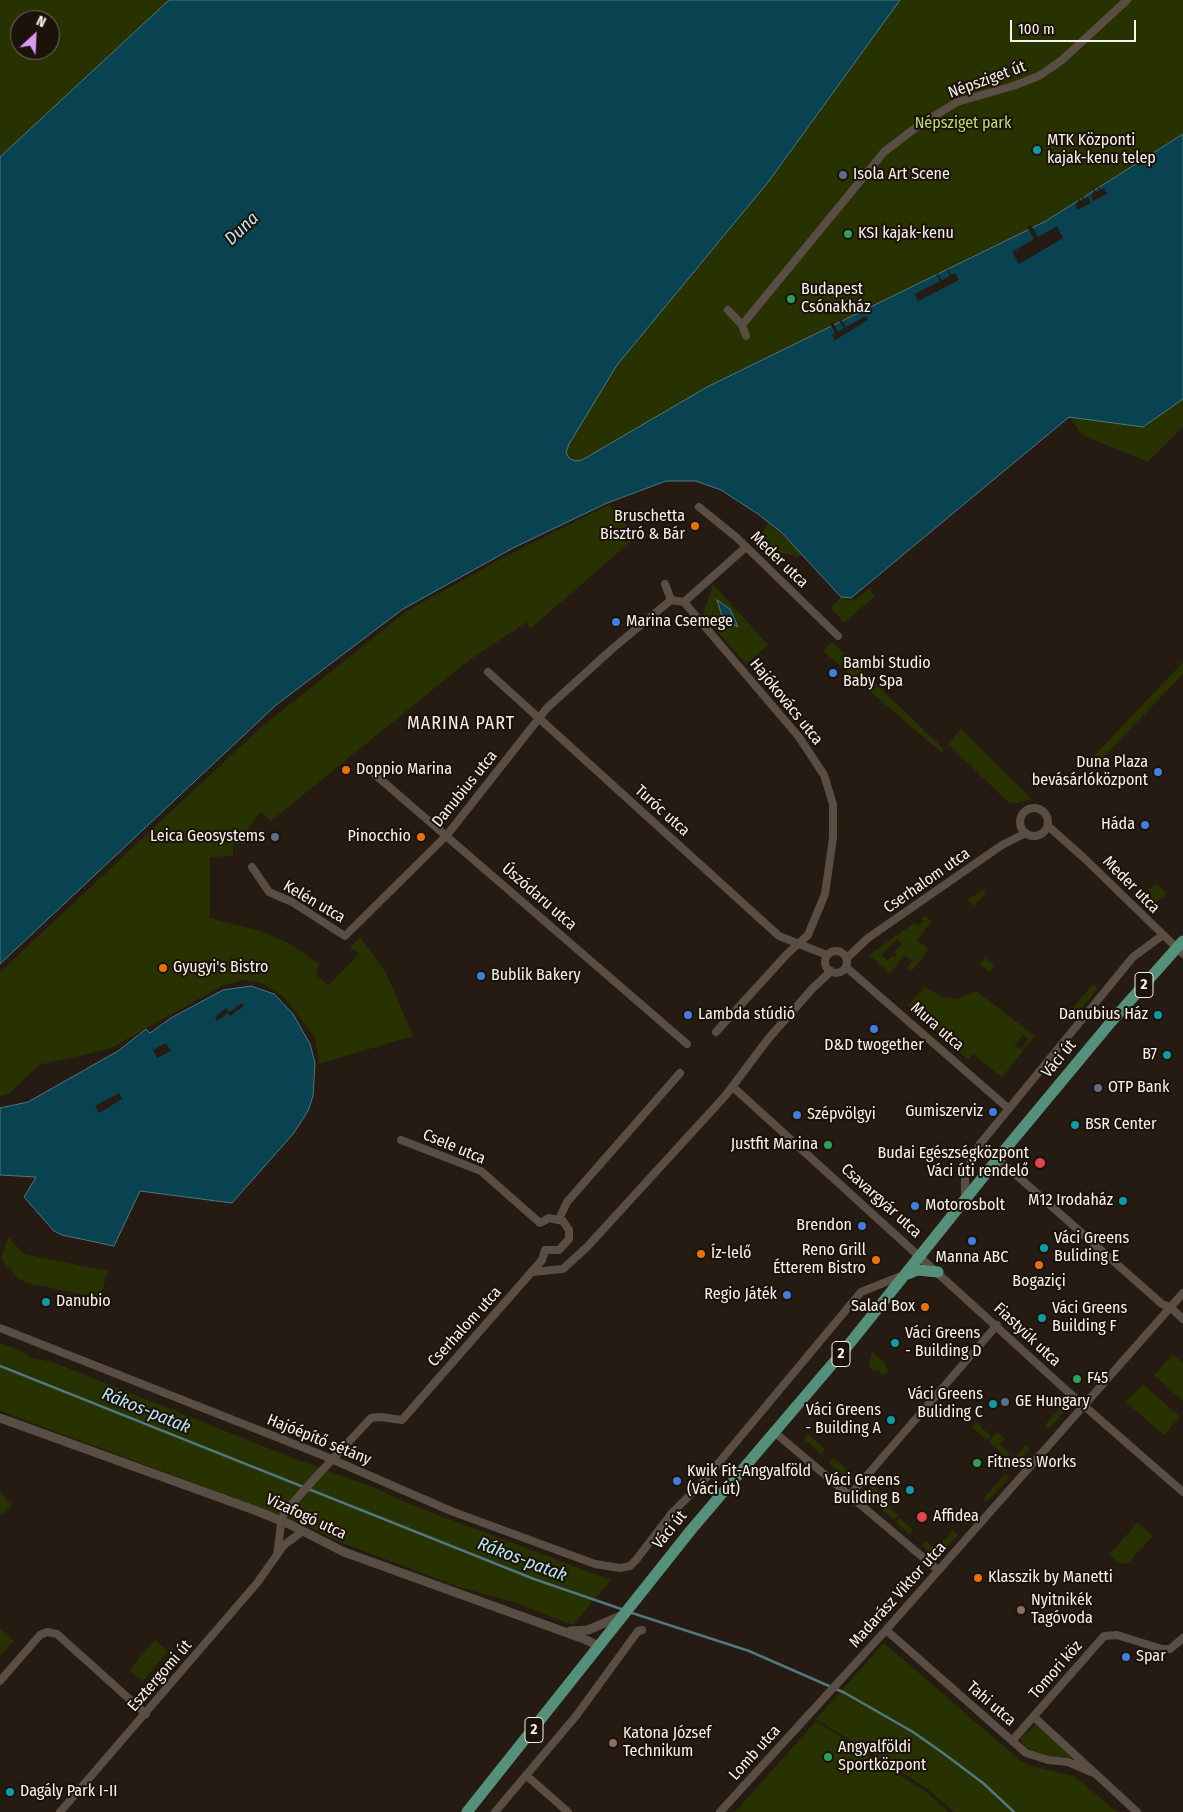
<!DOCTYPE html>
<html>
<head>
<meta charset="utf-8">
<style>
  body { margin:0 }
  #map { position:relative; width:1183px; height:1812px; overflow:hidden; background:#251b13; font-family:"Fira Sans Condensed",sans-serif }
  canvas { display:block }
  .north { position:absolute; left:10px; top:10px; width:50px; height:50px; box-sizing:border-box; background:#1b120a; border:1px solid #746c64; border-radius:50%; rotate:25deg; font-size:14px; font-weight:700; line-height:20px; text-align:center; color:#f9f2ec }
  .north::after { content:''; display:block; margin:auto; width:18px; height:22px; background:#d99af7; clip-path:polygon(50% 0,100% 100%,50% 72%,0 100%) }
  .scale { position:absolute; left:1010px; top:20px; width:126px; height:22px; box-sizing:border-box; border:2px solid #f9f2ec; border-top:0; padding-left:6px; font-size:15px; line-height:18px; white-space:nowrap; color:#f9f2ec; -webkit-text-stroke:4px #1b120a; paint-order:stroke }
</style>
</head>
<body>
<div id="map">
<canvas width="1183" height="1812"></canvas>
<div class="north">N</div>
<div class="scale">100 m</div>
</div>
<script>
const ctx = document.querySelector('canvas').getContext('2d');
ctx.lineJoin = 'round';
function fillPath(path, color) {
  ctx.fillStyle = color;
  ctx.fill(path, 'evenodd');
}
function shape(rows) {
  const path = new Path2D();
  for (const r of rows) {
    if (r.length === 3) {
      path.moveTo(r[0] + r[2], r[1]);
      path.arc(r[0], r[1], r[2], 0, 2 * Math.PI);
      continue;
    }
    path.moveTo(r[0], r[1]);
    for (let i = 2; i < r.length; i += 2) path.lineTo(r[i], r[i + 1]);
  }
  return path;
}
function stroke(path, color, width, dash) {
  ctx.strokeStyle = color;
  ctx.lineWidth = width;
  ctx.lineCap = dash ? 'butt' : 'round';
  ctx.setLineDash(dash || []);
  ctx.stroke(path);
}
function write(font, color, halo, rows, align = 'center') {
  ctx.font = font + ' "Fira Sans Condensed",sans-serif';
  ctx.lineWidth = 4;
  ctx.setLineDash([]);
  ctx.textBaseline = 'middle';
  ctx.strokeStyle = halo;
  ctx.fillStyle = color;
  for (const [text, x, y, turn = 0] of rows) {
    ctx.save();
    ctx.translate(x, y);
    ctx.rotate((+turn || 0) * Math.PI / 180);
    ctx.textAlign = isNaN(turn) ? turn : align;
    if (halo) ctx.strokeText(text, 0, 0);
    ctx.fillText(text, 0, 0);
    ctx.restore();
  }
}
const green = shape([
  [0,0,169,0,0,157],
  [20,20,50,20,50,50,20,50],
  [900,0,1183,0,1183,134,1046,221,707,387,582,460,575,461,568,458,566,453,569,444,617,365,769,181],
  [1183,399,1183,427,1148,462,1082,435,1069,417,1143,427],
  [609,505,636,537,530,629,527,622,468,661,271,821,261,812,248,829,245,844,233,844,233,856,210,857,210,918,261,931,289,943,319,964,316,975,329,985,359,954,350,947,360,937,386,973,413,1036,319,1064,315,1038,284,997,262,983,244,980,222,986,109,1049,39,1065,9,1094,0,1096,0,972,260,728,407,611,508,555],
  [768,522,802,553,798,557,784,553,772,557,763,553,756,546],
  [713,584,768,645,746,664,703,615],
  [869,589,875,596,844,623,831,608,841,597,849,600,856,599],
  [832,642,944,749,942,753,823,651],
  [1183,662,1183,674,1093,768,1090,760],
  [961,729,1032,799,1011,804,1007,801,948,744],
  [1157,883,1167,894,1154,903,1148,890],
  [983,889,986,893,974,906,968,900],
  [925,916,932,921,917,940,929,949,911,972,907,968,912,961,904,955,890,974,869,955,914,923,917,926,924,921,921,918],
  [897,939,902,944,894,952,897,955,895,957,892,956,887,961,882,955],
  [985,958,994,965,990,972,979,965],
  [1093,984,1098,988,1073,1018,1068,1014],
  [924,987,943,997,957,999,976,991,1035,1036,1026,1047,1024,1045,1028,1039,1023,1035,1014,1046,1024,1050,1002,1077,973,1054,968,1060,908,1006],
  [8,1237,24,1254,108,1271,100,1298,26,1283,18,1278,1,1259],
  [0,1343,18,1349,31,1358,53,1362,298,1460,373,1487,409,1504,611,1580,573,1625,513,1602,456,1586,332,1539,302,1523,0,1411],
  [872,1352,884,1362,889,1372,881,1375,879,1369,875,1372,869,1366],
  [1173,1354,1183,1363,1183,1401,1154,1375],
  [1143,1384,1180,1417,1164,1435,1126,1402],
  [1057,1399,1061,1402,1064,1412,1049,1429,1045,1425,1060,1408,1054,1402],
  [976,1422,991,1436,987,1440,972,1427],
  [997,1432,1005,1439,1000,1444,1010,1454,1007,1458,989,1442],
  [808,1434,825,1449,821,1454,804,1439],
  [1026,1445,1030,1449,1016,1466,1009,1459,1012,1456,1015,1458],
  [834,1458,855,1477,850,1482,829,1463],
  [1005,1474,1009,1478,987,1502,983,1499],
  [872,1485,891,1502,890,1508,898,1515,894,1520,865,1494],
  [0,1491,12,1506,0,1516],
  [974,1509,978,1512,966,1525,962,1522],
  [900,1518,913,1530,909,1534,896,1522],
  [1138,1522,1153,1536,1127,1564,1117,1562,1109,1555],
  [953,1530,958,1535,937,1558,922,1545,926,1541,936,1550],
  [0,1628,14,1641,0,1656],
  [155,1640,168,1651,143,1681,129,1670],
  [884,1643,1020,1760,1031,1766,1074,1776,1117,1812,954,1812,928,1789,816,1719],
  [816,1721,926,1792,949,1812,735,1812],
  [1036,1724,1072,1756,1070,1759,1043,1755,1031,1751,1022,1743,1021,1738]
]);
const water = shape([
  [169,0,900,0,769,181,617,365,569,444,566,453,569,458,575,461,582,460,707,387,1046,221,1183,134,1183,399,1143,427,1069,417,851,598,841,597,781,532,758,514,721,490,696,481,666,481,607,503,513,548,403,609,276,705,0,964,0,157,169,0],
  [717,600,730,609,738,627,723,619,717,600],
  [251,986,274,994,293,1014,310,1044,315,1063,313,1096,308,1111,293,1134,232,1203,140,1191,114,1246,62,1235,54,1231,24,1197,36,1177,0,1175,0,1108,28,1102,118,1051,146,1029,150,1033,171,1018,223,990,251,986]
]);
const pier = shape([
  [1097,185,1101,190,1104,188,1107,194,1093,201,1091,195,1094,193,1093,188,1096,192,1099,191],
  [1081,195,1085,199,1088,197,1091,203,1077,210,1075,204,1078,202,1078,197,1080,201,1083,200],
  [1031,225,1038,237,1057,226,1063,238,1019,264,1012,252,1034,239,1027,227],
  [946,266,951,275,955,273,959,280,918,301,915,294,940,281,935,271,942,280,950,276],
  [866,316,868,320,835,340,832,335,835,333,830,324,833,323,838,332,844,328,839,320,841,319,846,327],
  [242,1003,244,1006,230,1016,228,1013,217,1021,215,1017,226,1008,229,1012],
  [166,1043,171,1051,157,1058,153,1050],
  [119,1093,122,1099,99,1113,95,1106]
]);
const stream = shape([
  [0,1366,534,1579,624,1610],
  [629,1612,749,1651,845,1693,913,1732,943,1753,983,1783,1014,1812]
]);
const minor = shape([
  [728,310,742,325,884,152,918,126,957,102,1013,86,1039,76,1062,60,1127,0],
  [742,325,746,336],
  [699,507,736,537,838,636],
  [665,584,671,600,684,602,799,737,824,775,833,804,833,838,825,894,808,935,788,953,716,1032],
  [684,602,746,547],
  [488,672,779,936,827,955],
  [372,772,687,1044],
  [1034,822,14],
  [1048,826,1084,858,1183,954],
  [252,867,269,892,292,902,345,936,447,835,547,708,612,649,671,600],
  [836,962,11],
  [847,958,868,938,1002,845,1026,833],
  [846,967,1009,1109],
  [733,1087,1066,1390,1183,1492],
  [998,1159,1162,1304,1170,1307,1183,1319],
  [965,1200,965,1174,980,1144,1133,957,1163,935],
  [559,1219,567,1202,680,1073],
  [533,1272,563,1269,587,1247,726,1095,768,1039,812,989,831,971],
  [0,1328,322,1455,451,1511,595,1564,620,1568,630,1566,636,1560,672,1513,701,1484,861,1292,901,1276],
  [773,1431,938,1570],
  [850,1495,997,1325],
  [277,1555,281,1524,284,1513,315,1478,371,1418,380,1417,402,1420,542,1260,545,1250,559,1250,569,1239,569,1230,563,1221,549,1218,540,1223,481,1171,401,1140],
  [886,1630,1026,1753,1048,1760,1068,1762,1091,1772],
  [0,1681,40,1635,47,1632,57,1634,146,1714],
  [1034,1717,1137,1812],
  [1012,1741,1104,1636,1117,1635,1162,1649,1170,1649,1183,1638],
  [527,1776,568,1812],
  [60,1812,257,1583,284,1545,303,1531],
  [495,1812,576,1716,638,1631,642,1630],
  [720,1812,886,1630,1183,1293]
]);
const tertiary = shape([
  [0,1418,257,1511,289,1524,344,1552,584,1639,599,1646],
  [570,1631,588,1630,621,1616]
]);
const primary = shape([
  [908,1274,917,1270,938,1272],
  [467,1812,691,1530,846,1348,1012,1141,1111,1022,1183,941]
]);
const markers = [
  [1037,150,5,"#0f9aa8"],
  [843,175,5,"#5c6f8a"],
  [848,234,5,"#2e9e5b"],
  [791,299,5,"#2e9e5b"],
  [695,526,5,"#e8710a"],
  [616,622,5,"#3f7fe0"],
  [833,673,5,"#3f7fe0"],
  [346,770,5,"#e8710a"],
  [1158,772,5,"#3f7fe0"],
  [1145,825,5,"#3f7fe0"],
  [275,837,5,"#5c6f8a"],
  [421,837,5,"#e8710a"],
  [163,968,5,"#e8710a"],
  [481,976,5,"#3f7fe0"],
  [688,1015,5,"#3f7fe0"],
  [1158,1015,5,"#0f9aa8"],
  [874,1029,5,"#3f7fe0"],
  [1167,1055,5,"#0f9aa8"],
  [1098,1088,5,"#5c6f8a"],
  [993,1112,5,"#3f7fe0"],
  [797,1115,5,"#3f7fe0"],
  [1075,1125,5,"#0f9aa8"],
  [828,1145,5,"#2e9e5b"],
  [1040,1163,6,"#e0444e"],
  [1123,1201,5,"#0f9aa8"],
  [915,1206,5,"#3f7fe0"],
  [862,1226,5,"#3f7fe0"],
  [972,1241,5,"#3f7fe0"],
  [1044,1248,5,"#0f9aa8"],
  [701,1254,5,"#e8710a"],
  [876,1260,5,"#e8710a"],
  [1039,1265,5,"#e8710a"],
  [787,1295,5,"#3f7fe0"],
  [46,1302,5,"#0f9aa8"],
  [925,1307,5,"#e8710a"],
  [1042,1318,5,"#0f9aa8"],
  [895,1343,5,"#0f9aa8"],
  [1077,1379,5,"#2e9e5b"],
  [1005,1402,5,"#5c6f8a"],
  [993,1404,5,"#0f9aa8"],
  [891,1420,5,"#0f9aa8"],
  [977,1463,5,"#2e9e5b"],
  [677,1481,5,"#3f7fe0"],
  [910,1490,5,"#0f9aa8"],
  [922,1517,6,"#e0444e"],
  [978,1578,5,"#e8710a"],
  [1021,1610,5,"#8d6e63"],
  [1126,1657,5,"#3f7fe0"],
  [613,1743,5,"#8d6e63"],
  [828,1757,5,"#2e9e5b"],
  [10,1792,5,"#0f9aa8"]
];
const shields = [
  [1144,985,18],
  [841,1354,18],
  [534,1730,18]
];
const shieldNames = [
  ["2",1144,985],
  ["2",841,1354],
  ["2",534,1730]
];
const streetNames = [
  ["Népsziget út",987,80,-20],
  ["Meder utca",779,560,44],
  ["Hajókovács utca",786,702,51],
  ["Danubius utca",465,789,-51],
  ["Turóc utca",662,811,42],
  ["Cserhalom utca",927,881,-35],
  ["Meder utca",1131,885,45],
  ["Úszódaru utca",539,897,41],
  ["Kelén utca",314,902,30],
  ["Mura utca",937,1027,41],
  ["Váci út",1059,1059,-50],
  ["Csele utca",454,1147,23],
  ["Csavargyár utca",881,1201,42],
  ["Cserhalom utca",465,1327,-48],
  ["Fiastyúk utca",1027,1335,43],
  ["Hajóépítő sétány",319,1440,22],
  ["Vizafogó utca",306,1517,25],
  ["Váci út",670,1530,-51],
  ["Madarász Viktor utca",898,1595,-48],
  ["Tomori köz",1056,1670,-49],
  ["Esztergomi út",160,1676,-49],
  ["Tahi utca",991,1704,41],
  ["Lomb utca",755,1753,-48]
];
const parkNames = [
  ["Népsziget park",963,124]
];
const poiNames = [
  ["MTK Központi",1047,141],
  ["kajak-kenu telep",1047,159],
  ["Isola Art Scene",853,175],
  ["KSI kajak-kenu",858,234],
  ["Budapest",801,290],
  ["Csónakház",801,308],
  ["Bruschetta",685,517,"right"],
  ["Bisztró & Bár",685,535,"right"],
  ["Marina Csemege",626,622],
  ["Bambi Studio",843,664],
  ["Baby Spa",843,682],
  ["Duna Plaza",1148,763,"right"],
  ["bevásárlóközpont",1148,781,"right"],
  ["Doppio Marina",356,770],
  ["Háda",1135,825,"right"],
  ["Leica Geosystems",265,837,"right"],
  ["Pinocchio",411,837,"right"],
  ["Gyugyi's Bistro",173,968],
  ["Bublik Bakery",491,976],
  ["Lambda stúdió",698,1015],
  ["Danubius Ház",1148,1015,"right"],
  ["D&D twogether",874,1046,"center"],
  ["B7",1157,1055,"right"],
  ["OTP Bank",1108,1088],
  ["Gumiszerviz",983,1112,"right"],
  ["Szépvölgyi",807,1115],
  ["BSR Center",1085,1125],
  ["Justfit Marina",818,1145,"right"],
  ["Budai Egészségközpont",1029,1154,"right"],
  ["Váci úti rendelő",1029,1172,"right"],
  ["M12 Irodaház",1113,1201,"right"],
  ["Motorosbolt",925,1206],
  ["Brendon",852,1226,"right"],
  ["Váci Greens",1054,1239],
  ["Buliding E",1054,1257],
  ["Reno Grill",866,1251,"right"],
  ["Étterem Bistro",866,1269,"right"],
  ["Íz-lelő",711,1254],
  ["Manna ABC",972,1258,"center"],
  ["Bogaziçi",1039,1282,"center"],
  ["Regio Játék",777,1295,"right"],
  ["Danubio",56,1302],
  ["Salad Box",915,1307,"right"],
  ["Váci Greens",1052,1309],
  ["Building F",1052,1327],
  ["Váci Greens",905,1334],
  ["- Building D",905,1352],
  ["F45",1087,1379],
  ["Váci Greens",983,1395,"right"],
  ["Buliding C",983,1413,"right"],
  ["GE Hungary",1015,1402],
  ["Váci Greens",881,1411,"right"],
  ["- Building A",881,1429,"right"],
  ["Fitness Works",987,1463],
  ["Kwik Fit-Angyalföld",687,1472],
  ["(Váci út)",687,1490],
  ["Váci Greens",900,1481,"right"],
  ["Buliding B",900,1499,"right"],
  ["Affidea",933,1517],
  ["Klasszik by Manetti",988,1578],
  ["Nyitnikék",1031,1601],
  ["Tagóvoda",1031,1619],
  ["Spar",1136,1657],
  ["Katona József",623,1734],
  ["Technikum",623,1752],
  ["Angyalföldi",838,1748],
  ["Sportközpont",838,1766],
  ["Dagály Park I-II",20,1792]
];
const waterNames = [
  ["Duna",242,229,-44],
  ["Rákos-patak",146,1411,22],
  ["Rákos-patak",522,1560,21]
];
const neighbourhoodNames = [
  ["MARINA PART",461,724]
];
fillPath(green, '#283100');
fillPath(water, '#094250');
stroke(water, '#51777f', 1);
fillPath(pier, '#251b13');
stroke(stream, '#51777f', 2.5);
stroke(minor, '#594d44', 8);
stroke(tertiary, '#594d44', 9);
stroke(primary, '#54907c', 11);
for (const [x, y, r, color] of markers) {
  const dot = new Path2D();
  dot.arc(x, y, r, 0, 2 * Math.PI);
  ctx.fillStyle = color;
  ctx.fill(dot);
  stroke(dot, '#1b120a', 2);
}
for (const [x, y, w] of shields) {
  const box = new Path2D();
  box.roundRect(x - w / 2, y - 12.5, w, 25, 4);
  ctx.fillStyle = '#1b120a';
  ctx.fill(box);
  stroke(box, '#f9f2ec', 1);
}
write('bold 15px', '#f9f2ec', null, shieldNames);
write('16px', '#f9f2ec', '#1b120a', streetNames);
write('16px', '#c3db76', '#1b120a', parkNames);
write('16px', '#f9f2ec', '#1b120a', poiNames, 'left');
write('italic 18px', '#b8e6f5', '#1b120a', waterNames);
ctx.letterSpacing = '1px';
write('18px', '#f9f2ec', '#1b120a', neighbourhoodNames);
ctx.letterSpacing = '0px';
</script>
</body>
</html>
